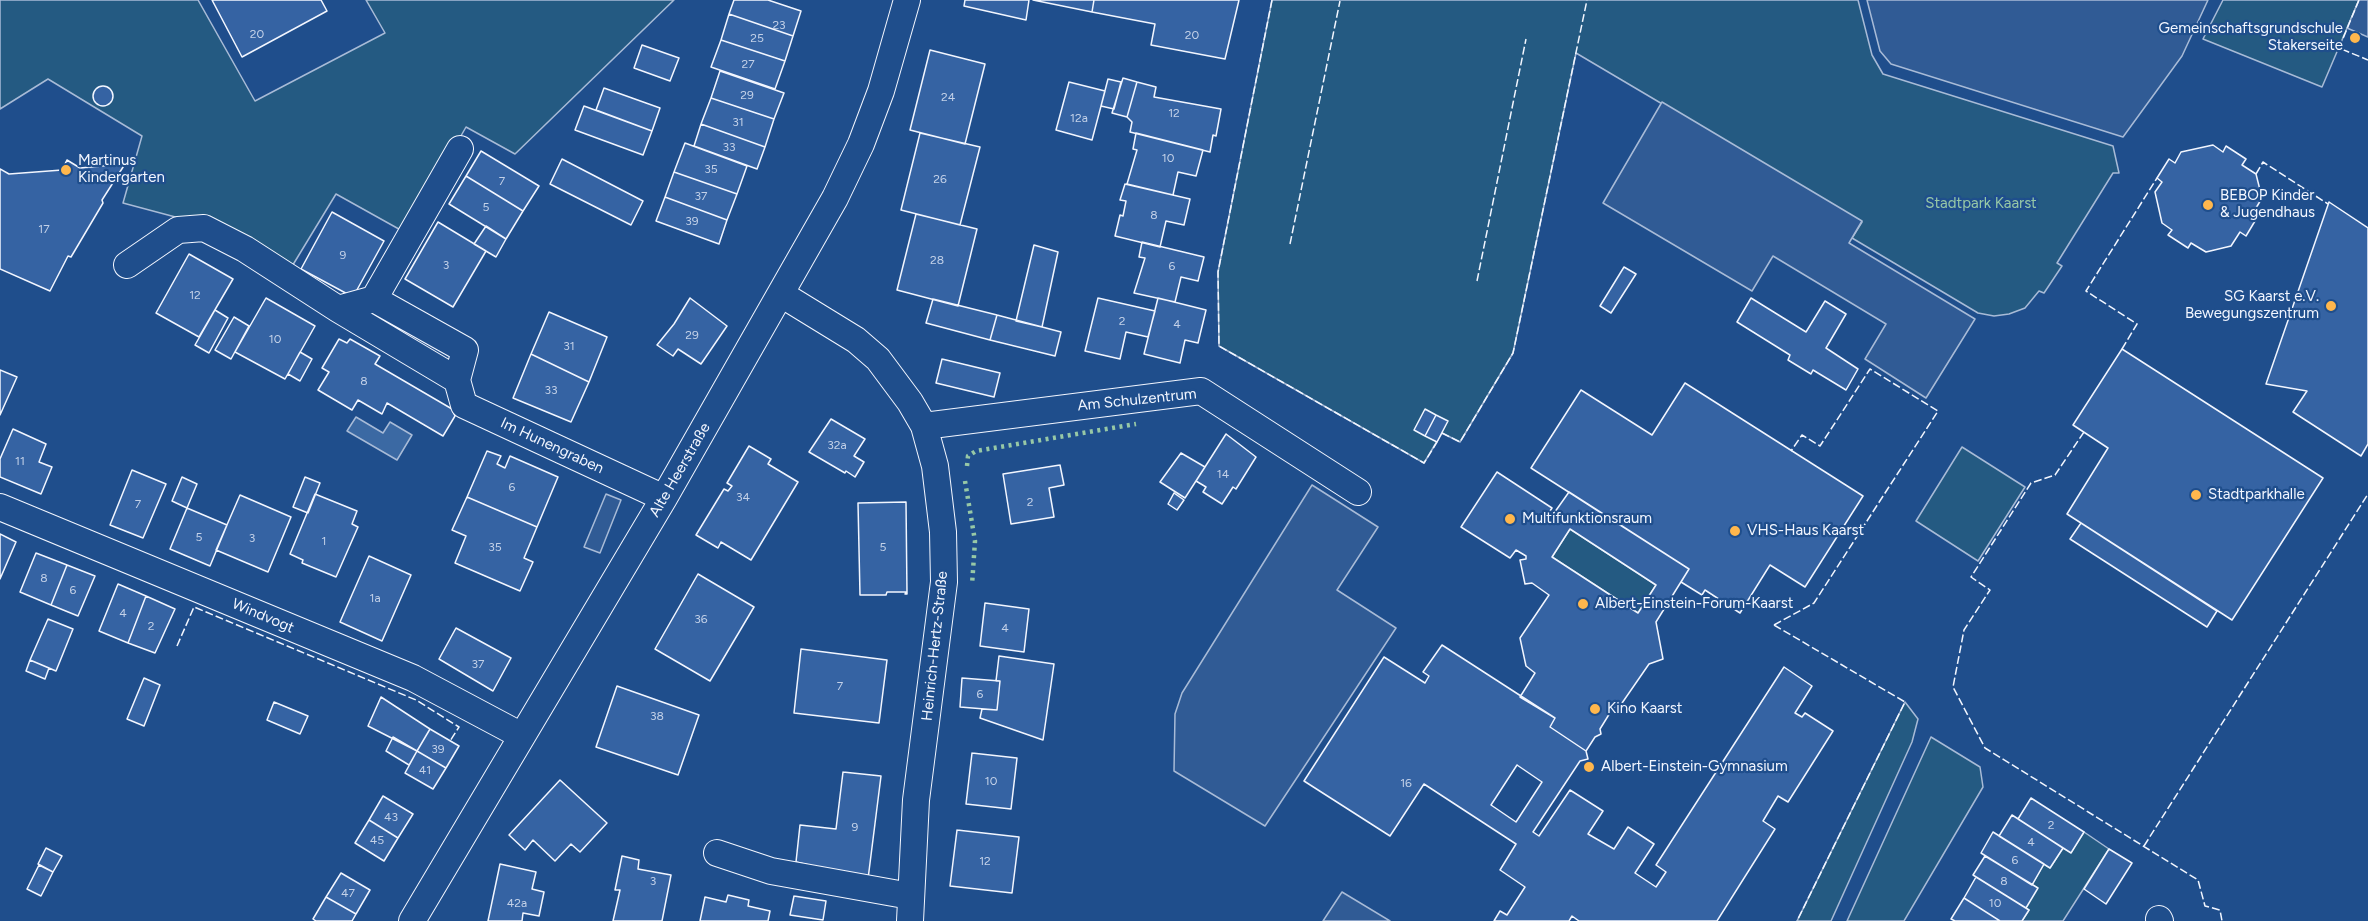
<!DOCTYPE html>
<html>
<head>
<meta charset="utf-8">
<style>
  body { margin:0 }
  canvas { display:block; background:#1f4e8c }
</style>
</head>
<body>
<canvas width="2368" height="921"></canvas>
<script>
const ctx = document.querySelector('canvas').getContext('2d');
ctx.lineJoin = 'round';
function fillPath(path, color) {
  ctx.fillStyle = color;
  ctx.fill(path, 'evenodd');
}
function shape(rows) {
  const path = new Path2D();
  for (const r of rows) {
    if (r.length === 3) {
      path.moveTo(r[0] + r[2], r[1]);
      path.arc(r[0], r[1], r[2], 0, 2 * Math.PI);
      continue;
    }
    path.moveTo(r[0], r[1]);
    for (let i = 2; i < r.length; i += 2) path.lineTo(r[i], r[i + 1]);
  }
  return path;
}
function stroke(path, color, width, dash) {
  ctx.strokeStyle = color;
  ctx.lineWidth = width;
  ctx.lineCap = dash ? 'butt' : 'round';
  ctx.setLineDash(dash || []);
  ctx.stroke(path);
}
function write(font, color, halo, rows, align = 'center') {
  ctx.font = font + ' Figtree,sans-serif';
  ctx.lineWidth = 4.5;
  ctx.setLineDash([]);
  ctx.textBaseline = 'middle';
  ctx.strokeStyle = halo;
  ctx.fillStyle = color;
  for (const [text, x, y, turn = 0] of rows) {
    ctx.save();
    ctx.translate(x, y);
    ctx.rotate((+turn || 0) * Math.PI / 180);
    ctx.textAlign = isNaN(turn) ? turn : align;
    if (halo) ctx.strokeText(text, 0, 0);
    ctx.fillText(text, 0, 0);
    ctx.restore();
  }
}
const green = shape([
  [0,0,198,0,255,101,385,33,366,0,674,0,515,154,466,127,406,233,336,194,291,268,224,230,123,203,142,136,48,79,0,109,0,0],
  [1272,0,1858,0,1872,55,1883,74,2113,146,2119,173,2113,173,2057,263,2062,266,2044,293,2039,291,2025,308,2009,314,1994,316,1978,313,1852,238,1862,222,1576,53,1513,353,1460,442,1442,433,1424,463,1219,346,1218,272,1272,0],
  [2223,0,2359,0,2322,87,2203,39,2223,0],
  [1962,447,2025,487,1978,561,1916,521,1962,447],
  [1570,529,1656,585,1638,613,1552,557,1570,529],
  [1905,702,1918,719,1912,742,1831,921,1797,921,1905,702],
  [1931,737,1980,767,1983,787,1904,921,1847,921,1931,737],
  [2084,832,2109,849,2063,921,2022,921,2029,910,2026,908,2032,885,2044,864,2050,868,2063,848,2071,852,2084,832]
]);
const parking = shape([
  [1867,0,2208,0,2182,56,2123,137,1891,64,1880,51,1867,0],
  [2359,0,2368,0,2368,37,2347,28,2359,0],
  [1662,102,1862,221,1849,243,1975,319,1926,398,1865,359,1886,324,1773,256,1752,291,1603,203,1662,102],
  [1312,485,1378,527,1337,590,1396,628,1265,826,1174,771,1175,714,1182,693,1312,485],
  [606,494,621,500,600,553,584,547,606,494],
  [1342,892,1390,921,1323,921,1342,892]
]);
const water = shape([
  [356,417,383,433,390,422,412,435,397,460,347,431,356,417]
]);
const building = shape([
  [212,0,321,0,327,11,242,57,212,0],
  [734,0,768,0,801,11,793,36,729,14,734,0],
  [965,0,1029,0,1026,20,964,6,965,0],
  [1033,0,1094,0,1092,12,1033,0],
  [1094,0,1239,0,1225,59,1151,45,1155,24,1092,12,1094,0],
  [729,14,793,36,785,61,721,40,729,14],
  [721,40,785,61,775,89,711,67,721,40],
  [642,45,679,58,670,81,634,68,642,45],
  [930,50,985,64,965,144,910,130,930,50],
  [720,71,784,93,774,119,711,98,720,71],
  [1123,78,1137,82,1127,117,1112,113,1123,78],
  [1108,79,1121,82,1114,109,1101,106,1108,79],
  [1069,82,1105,91,1092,140,1056,130,1069,82],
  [1137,82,1156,87,1154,97,1221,109,1216,136,1213,135,1210,152,1130,132,1132,122,1127,117,1137,82],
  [103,96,10],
  [604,88,660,108,652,131,596,110,604,88],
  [711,98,774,119,765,147,701,124,711,98],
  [584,106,652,131,643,155,575,130,584,106],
  [701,124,765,147,757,169,694,146,701,124],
  [920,133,980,147,960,225,901,210,920,133],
  [1136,133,1203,150,1196,176,1178,172,1173,195,1127,184,1137,150,1133,149,1136,133],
  [685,143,747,166,737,194,674,172,685,143],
  [2213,145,2223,152,2226,146,2246,159,2242,165,2256,174,2262,198,2253,213,2258,216,2246,236,2240,232,2231,246,2206,252,2191,243,2188,248,2168,235,2172,230,2162,223,2155,192,2162,182,2157,178,2169,159,2175,163,2181,152,2213,145],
  [481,151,539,186,523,211,466,176,481,151],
  [562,159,643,201,631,225,550,184,562,159],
  [67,160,80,168,125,164,102,200,103,203,71,257,68,256,50,291,0,269,0,169,9,174,62,170,67,160],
  [674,172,737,194,727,220,665,197,674,172],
  [466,176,523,211,506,239,449,204,466,176],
  [1125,184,1190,199,1184,225,1166,221,1160,247,1115,236,1120,215,1123,216,1126,201,1120,200,1125,184],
  [665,197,727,220,719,244,656,221,665,197],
  [2329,202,2368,228,2368,444,2361,456,2293,412,2307,391,2266,384,2329,202],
  [332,212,384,241,353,297,301,269,332,212],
  [916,214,977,229,958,306,897,290,916,214],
  [438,222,486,251,453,307,405,279,438,222],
  [486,226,506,239,496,257,474,244,486,226],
  [1142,242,1204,257,1198,281,1181,277,1175,302,1134,293,1145,258,1139,257,1142,242],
  [1034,245,1058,252,1042,327,1016,321,1034,245],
  [189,254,233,279,199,337,156,313,189,254],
  [1624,267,1636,274,1611,313,1600,306,1624,267],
  [266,298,315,326,285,379,235,352,266,298],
  [690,298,727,326,701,364,678,349,673,356,657,345,674,324,690,298],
  [1098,298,1155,311,1148,337,1126,332,1120,359,1085,351,1098,298],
  [1158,298,1206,310,1198,343,1185,340,1180,363,1144,354,1158,298],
  [1751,298,1806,332,1825,301,1846,314,1826,348,1858,369,1846,390,1813,370,1811,374,1788,360,1790,355,1737,322,1751,298],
  [933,299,997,315,990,340,926,323,933,299],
  [215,310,228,318,209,353,195,345,215,310],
  [549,312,607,337,589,382,531,354,549,312],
  [997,315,1061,332,1055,356,990,340,997,315],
  [234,317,249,326,231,359,215,350,234,317],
  [339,339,347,343,350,339,380,356,375,364,452,409,455,416,443,436,387,403,382,414,358,400,352,410,318,390,329,372,322,368,339,339],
  [2122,349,2323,478,2232,620,2067,514,2108,448,2073,425,2122,349],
  [300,352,312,359,300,381,288,374,300,352],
  [531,354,589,382,571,422,513,398,531,354],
  [942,359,1000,373,994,397,936,383,942,359],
  [0,370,17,377,0,415,0,370],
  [1685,383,1863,496,1805,587,1770,565,1740,613,1705,590,1702,595,1681,582,1689,569,1531,468,1581,390,1652,435,1685,383],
  [1425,409,1436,415,1425,436,1414,430,1425,409],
  [1436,415,1448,421,1437,442,1425,436,1436,415],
  [831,419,865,439,854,456,864,462,855,477,846,471,845,473,809,452,831,419],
  [13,429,46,444,39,462,52,467,41,494,0,477,0,459,13,429],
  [1226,434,1256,457,1236,489,1233,487,1222,504,1203,492,1206,487,1196,481,1226,434],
  [749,446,771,459,768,464,798,482,751,560,721,542,718,548,696,535,724,489,728,491,732,486,727,483,749,446],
  [487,451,501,456,497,464,505,468,510,456,558,477,537,527,467,497,487,451],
  [1181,453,1205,467,1185,498,1160,482,1181,453],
  [1060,465,1064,485,1049,488,1054,517,1011,524,1003,474,1060,465],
  [132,470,166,484,143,538,110,525,132,470],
  [1497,472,1552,508,1548,514,1552,516,1569,492,1689,569,1656,622,1663,659,1649,664,1620,706,1613,708,1600,729,1601,734,1595,737,1586,751,1550,727,1555,718,1520,697,1535,673,1526,666,1520,638,1549,595,1532,583,1525,584,1520,560,1526,559,1526,556,1516,550,1510,558,1461,527,1497,472],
  [1570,529,1656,585,1638,613,1552,557,1570,529],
  [182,477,197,484,187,508,172,501,182,477],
  [305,477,320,483,308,513,293,507,305,477],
  [1174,493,1184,500,1177,510,1168,504,1174,493],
  [315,494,357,511,352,524,358,527,336,577,302,563,303,560,290,554,315,494],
  [240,495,291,517,268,572,216,550,240,495],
  [467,497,537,527,524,558,533,562,520,591,455,563,466,536,452,530,467,497],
  [906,502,907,594,905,594,906,592,887,592,886,595,860,595,858,503,906,502],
  [187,508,227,525,210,566,170,549,187,508],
  [2081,523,2217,611,2207,627,2070,539,2081,523],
  [0,534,16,542,0,579,0,534],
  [36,553,67,565,51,605,20,592,36,553],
  [369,556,411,575,382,641,340,622,369,556],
  [67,565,95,576,78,616,51,605,67,565],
  [698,574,754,607,710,681,655,649,698,574],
  [118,584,146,596,128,643,99,631,118,584],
  [146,596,175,609,155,653,128,643,146,596],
  [985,603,1029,609,1024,652,980,646,985,603],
  [48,619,73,629,56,671,30,660,48,619],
  [456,628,511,658,493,691,439,659,456,628],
  [1442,645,1555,718,1550,727,1586,751,1588,759,1580,761,1533,832,1539,836,1570,790,1603,811,1588,834,1614,849,1628,827,1654,844,1635,873,1656,887,1666,872,1656,865,1784,667,1812,686,1795,713,1802,717,1805,713,1833,731,1788,802,1778,796,1763,821,1775,829,1717,921,1579,921,1572,916,1569,921,1494,921,1500,911,1507,915,1525,887,1500,870,1516,844,1424,784,1390,836,1304,781,1384,657,1425,683,1429,676,1423,672,1442,645],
  [1517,765,1542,782,1516,822,1491,805,1517,765],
  [801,649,887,660,879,723,794,713,801,649],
  [999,656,1054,664,1043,740,980,718,982,709,997,710,1000,681,996,681,999,656],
  [30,660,49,668,45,679,26,671,30,660],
  [144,678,160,685,144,726,127,719,144,678],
  [962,678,1000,681,997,710,960,707,962,678],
  [617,686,699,715,678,775,596,747,617,686],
  [381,697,430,729,417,751,368,726,381,697],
  [274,702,308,716,300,734,267,720,274,702],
  [430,729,459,746,446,768,417,751,430,729],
  [393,737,417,751,409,765,386,751,393,737],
  [417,751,446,768,433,789,405,773,417,751],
  [972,753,1017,758,1011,809,966,804,972,753],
  [843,772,881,776,868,879,796,862,800,825,836,829,843,772],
  [560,780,607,823,580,852,571,844,555,861,533,840,525,850,509,835,560,780],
  [383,796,413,814,398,838,369,820,383,796],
  [2031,798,2084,832,2071,853,2018,819,2031,798],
  [2012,815,2063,848,2050,868,1999,836,2012,815],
  [369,820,398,838,384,861,355,843,369,820],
  [957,830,1019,837,1012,893,950,886,957,830],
  [1993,832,2044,864,2032,885,1981,853,1993,832],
  [46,848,62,856,53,872,38,864,46,848],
  [2109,849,2132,863,2106,904,2084,889,2109,849],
  [622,856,639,860,638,869,671,875,662,921,613,921,620,890,615,890,622,856],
  [1985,856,2038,888,2026,908,1973,875,1985,856],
  [500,864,536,872,532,889,544,892,539,916,523,913,522,921,488,921,500,864],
  [39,865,53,872,41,896,27,889,39,865],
  [341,873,370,890,356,914,326,897,341,873],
  [1976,877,2029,910,2022,921,2000,921,1964,898,1976,877],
  [728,895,749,900,748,906,770,911,768,921,700,921,705,897,726,902,728,895],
  [794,896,826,901,823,920,790,915,794,896],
  [326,897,356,914,352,921,316,921,313,919,326,897],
  [1964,898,2000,921,1955,921,1951,919,1964,898]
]);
const minor = shape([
  [127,265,178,230,204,228,245,249,338,309,374,299,465,350,457,380,464,405,664,498],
  [781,294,856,340,878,359,910,402,924,426,935,466,943,532,944,582,916,800,910,921],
  [374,299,460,149],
  [338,309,457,380],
  [924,426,1201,391,1358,492],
  [0,507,413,678,522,736],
  [717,853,771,871,910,896],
  [2159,919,2160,921],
  [412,921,664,498,835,198,861,144,881,91,907,0]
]);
const hedge = shape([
  [967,466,968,456,976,451,1136,424],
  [965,481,975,541,972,585]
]);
const fence = shape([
  [1272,0,1218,272,1219,346,1424,463,1437,442],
  [2359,0,2339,48,2368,60],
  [2256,174,2263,162,2328,204],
  [1290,244,1340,1],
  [1477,281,1526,39],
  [2122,349,2137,324,2086,291,2157,178],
  [2084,432,2055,475,2031,483,1971,577,1990,590,1964,630,1953,687,1985,748,2198,880,2205,906,2220,910,2222,921],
  [1442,433,1460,442,1513,353,1587,0],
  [1774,625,1814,603,1938,411,1870,369,1820,446,1802,435,1791,451],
  [1774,625,1905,702,1797,921],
  [177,646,194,607,416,700,459,727,450,741],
  [2144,846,2368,494]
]);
const markers = [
  [2355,38,6,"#ffb74d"],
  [66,170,6,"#ffb74d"],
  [2208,205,6,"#ffb74d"],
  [2331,306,6,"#ffb74d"],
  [2196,495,6,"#ffb74d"],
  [1510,519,6,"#ffb74d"],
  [1735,531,6,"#ffb74d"],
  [1583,604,6,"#ffb74d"],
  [1595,709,6,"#ffb74d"],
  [1589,767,6,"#ffb74d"]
];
const numberNames = [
  ["23",779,25],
  ["20",257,34],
  ["20",1192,35],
  ["25",757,38],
  ["27",748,64],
  ["29",747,95],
  ["24",948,97],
  ["12",1174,113],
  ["12a",1079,118],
  ["31",738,122],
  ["33",729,147],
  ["10",1168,158],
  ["35",711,169],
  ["26",940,179],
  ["7",502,181],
  ["37",701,196],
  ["5",486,207],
  ["8",1154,215],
  ["39",692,221],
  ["17",44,229],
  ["9",343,255],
  ["28",937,260],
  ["3",446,265],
  ["6",1172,266],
  ["12",195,295],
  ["2",1122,321],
  ["4",1177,324],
  ["29",692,335],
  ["10",275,339],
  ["31",569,346],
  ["8",364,381],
  ["33",551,390],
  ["32a",837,445],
  ["11",20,461],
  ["14",1223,474],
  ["6",512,487],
  ["34",743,497],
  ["2",1030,502],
  ["7",138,504],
  ["5",199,537],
  ["3",252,538],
  ["1",324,541],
  ["35",495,547],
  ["5",883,547],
  ["8",44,578],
  ["6",73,590],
  ["1a",375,598],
  ["4",123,613],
  ["36",701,619],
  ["2",151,626],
  ["4",1005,628],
  ["37",478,664],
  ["7",840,686],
  ["6",980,694],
  ["38",657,716],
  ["39",438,749],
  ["41",425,770],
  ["10",991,781],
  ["16",1406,783],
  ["43",391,817],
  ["2",2051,825],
  ["9",855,827],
  ["45",377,840],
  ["4",2031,842],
  ["6",2015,860],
  ["12",985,861],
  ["3",653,881],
  ["8",2004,881],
  ["47",348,893],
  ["42a",517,903],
  ["10",1995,903]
];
const poiNames = [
  ["Gemeinschaftsgrundschule",2343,29,"right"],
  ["Stakerseite",2343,46,"right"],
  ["Martinus",78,161],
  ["Kindergarten",78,178],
  ["BEBOP Kinder",2220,196],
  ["& Jugendhaus",2220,213],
  ["SG Kaarst e.V.",2319,297,"right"],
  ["Bewegungszentrum",2319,314,"right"],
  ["Stadtparkhalle",2208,495],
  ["Multifunktionsraum",1522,519],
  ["VHS-Haus Kaarst",1747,531],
  ["Albert-Einstein-Forum-Kaarst",1595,604],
  ["Kino Kaarst",1607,709],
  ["Albert-Einstein-Gymnasium",1601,767]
];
const parkNames = [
  ["Stadtpark Kaarst",1981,204]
];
const streetNames = [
  ["Am Schulzentrum",1137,400,-6],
  ["Im Hunengraben",552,446,25],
  ["Alte Heerstraße",680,470,-60],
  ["Windvogt",263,616,23],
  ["Heinrich-Hertz-Straße",935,646,-84]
];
fillPath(green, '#245a82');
stroke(green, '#a8bbd7', 1.5);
fillPath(parking, '#305b95');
stroke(parking, '#a8bbd7', 1.5);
fillPath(water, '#3b69a3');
stroke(water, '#a8bbd7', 1.5);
fillPath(building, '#3563a3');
stroke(building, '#f2f6ff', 1.5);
stroke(minor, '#f2f6ff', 28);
stroke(minor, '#1f4e8c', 26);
stroke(hedge, '#97c8a6', 4.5, [3, 4.5]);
stroke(fence, '#f2f6ff', 1.5, [8, 3]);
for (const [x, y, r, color] of markers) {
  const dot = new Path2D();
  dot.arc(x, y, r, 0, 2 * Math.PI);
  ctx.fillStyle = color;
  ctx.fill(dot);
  stroke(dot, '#1f4e8c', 2);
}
write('12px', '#c3d1e8', null, numberNames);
write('15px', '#f2f6ff', '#1f4e8c', poiNames, 'left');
write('15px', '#97c8a6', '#1f4e8c', parkNames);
write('15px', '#f2f6ff', '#1f4e8c', streetNames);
</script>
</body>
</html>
